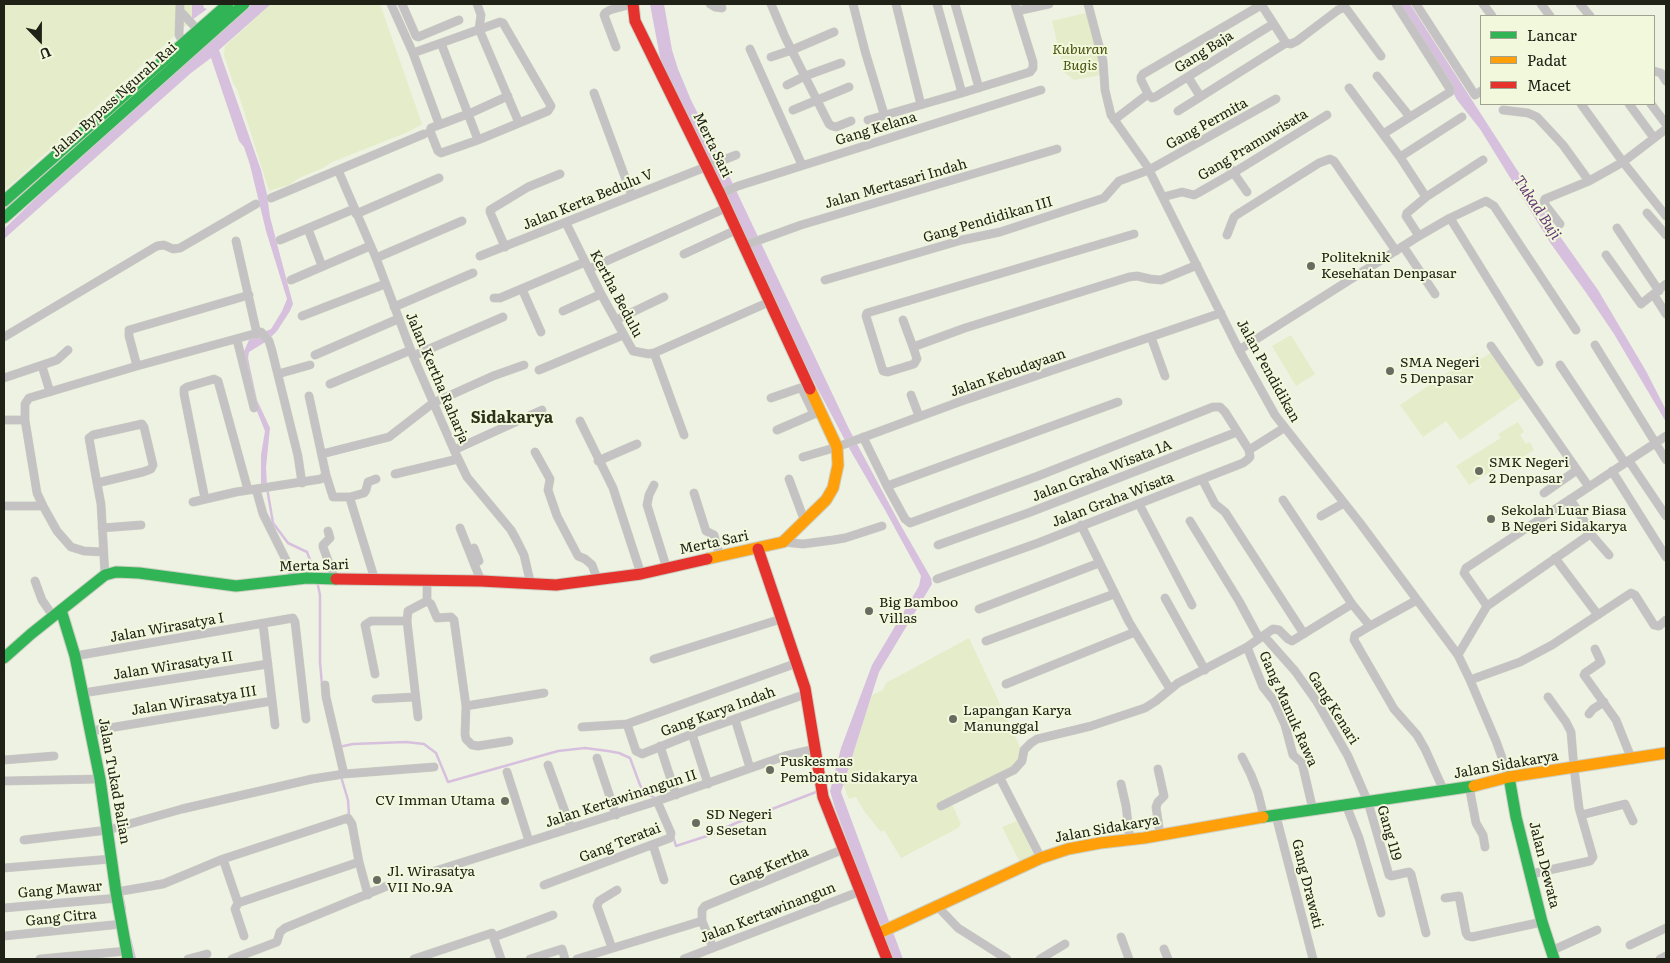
<!DOCTYPE html>
<html>
<head>
<meta charset="utf-8">
<style>
  body { margin:0 }
  #map { position:relative; width:1670px; height:963px; overflow:hidden; background:#eef2e2; font-family:Literata,serif }
  canvas { display:block }
  .frame { position:absolute; inset:0; border:5px solid #202218; pointer-events:none }
  .legend { position:absolute; left:1480px; top:15px; width:175px; height:90px; box-sizing:border-box; background:#f2f8dc; border:1px solid #9ea28e; margin:0; padding:6px 9px; list-style:none; font-size:15px; color:#202218 }
  .legend li { display:flex; align-items:center; gap:10px; height:25px }
  .legend b { width:25px; border:1px solid #9ea28e }
  .north { position:absolute; left:15px; top:15px; width:50px; height:50px; -webkit-text-stroke:4px #f2f8dc; paint-order:stroke; rotate:158deg; font-size:14px; font-weight:700; line-height:20px; text-align:center; color:#202218 }
  .north::after { content:''; display:block; margin:auto; width:18px; height:22px; background:#202218; clip-path:polygon(50% 0,100% 100%,50% 72%,0 100%) }
</style>
</head>
<body>
<div id="map">
<canvas width="1670" height="963"></canvas>
<div class="frame"></div>
<ul class="legend">
<li><b style="height:6px;background:#30b455"></b>Lancar</li>
<li><b style="height:6px;background:#ff9f0a"></b>Padat</li>
<li><b style="height:6px;background:#e5322d"></b>Macet</li>
</ul>
<div class="north">U</div>
</div>
<script>
const ctx = document.querySelector('canvas').getContext('2d');
ctx.lineJoin = 'round';
function fillPath(path, color) {
  ctx.fillStyle = color;
  ctx.fill(path, 'evenodd');
}
function shape(rows) {
  const path = new Path2D();
  for (const r of rows) {
    path.moveTo(r[0], r[1]);
    for (let i = 2; i < r.length; i += 2) path.lineTo(r[i], r[i + 1]);
  }
  return path;
}
function stroke(path, color, width, dash) {
  ctx.strokeStyle = color;
  ctx.lineWidth = width;
  ctx.lineCap = dash ? 'butt' : 'round';
  ctx.setLineDash(dash || []);
  ctx.stroke(path);
}
function write(font, color, halo, rows, align = 'center') {
  ctx.font = font + ' Literata,serif';
  ctx.lineWidth = 4;
  ctx.setLineDash([]);
  ctx.textBaseline = 'middle';
  ctx.strokeStyle = halo;
  ctx.fillStyle = color;
  for (const [text, x, y, turn = 0] of rows) {
    ctx.save();
    ctx.translate(x, y);
    ctx.rotate((+turn || 0) * Math.PI / 180);
    ctx.textAlign = isNaN(turn) ? turn : align;
    if (halo) ctx.strokeText(text, 0, 0);
    ctx.fillText(text, 0, 0);
    ctx.restore();
  }
}
const green = shape([
  [4,4,192,4,193,7,192,20,4,191],
  [271,4,380,4,422,124,408,132,332,162,323,168,299,178,289,185,269,191,237,89,233,83,224,55,225,46],
  [1086,13,1099,59,1101,75,1074,80,1064,72,1052,21],
  [1291,335,1315,374,1296,386,1272,346],
  [1492,352,1522,397,1460,440,1446,421,1423,437,1400,405,1477,353,1481,359],
  [1518,422,1524,432,1520,435,1526,444,1530,442,1534,450,1518,460,1515,456,1469,485,1456,466,1501,438,1498,434],
  [969,638,1021,749,1019,763,950,800,961,824,958,828,901,858,884,830,881,832,864,811,856,797,849,799,843,784,872,695,883,690,886,683],
  [1017,821,1035,857,1021,864,1002,827]
]);
const water = shape([
  [192,4,203,4,204,8,207,9,192,20],
  [252,4,271,4,219,50,261,170,267,194,270,217,293,304,290,311,277,331,267,341,249,352,248,358,257,400,270,428,266,467,267,485,261,485,261,455,265,431,254,404,244,359,244,351,249,340,257,335,271,329,282,311,287,299,266,231,250,165,244,147,239,141,211,58,191,73,4,239,4,229,37,197],
  [650,4,664,4,672,50,678,69,691,100,734,186,849,429,900,524,931,578,932,584,879,672,841,792,903,959,892,959,835,808,830,791,841,748,872,665,919,586,921,576,885,510,849,448,803,361,662,68],
  [1397,4,1410,4,1559,235,1598,290,1646,371,1666,410,1666,422,1614,334,1587,294,1551,244,1480,129,1457,100,1446,79]
]);
const stream = shape([
  [267,488,273,523,288,543,307,552,316,576],
  [317,581,320,595,320,662,322,685],
  [339,747,353,744,406,742,424,744,436,753,448,782,558,751,585,748,608,751,619,753,630,758,640,785,644,792,657,799],
  [342,780,348,800,349,815,347,816],
  [673,836,676,846,710,835,736,823,816,792],
  [154,882,166,880],
  [122,895,125,909],
  [130,939,135,959]
]);
const street = shape([
  [180,4,179,35,184,43],
  [391,4,413,53,439,124],
  [402,4,416,36,418,37,459,20],
  [477,4,481,15,479,29,519,123],
  [710,4,715,7,722,8],
  [771,4,785,37,829,124,832,126,836,127,851,121],
  [853,4,865,51,884,114],
  [896,4,921,105],
  [937,4,962,93],
  [955,4,979,88],
  [1088,4,1103,61,1105,90,1111,115,1147,166,1239,350,1275,415,1360,523,1458,655,1470,680,1496,741,1509,777],
  [1261,4,1286,43],
  [1263,4,1143,74,1141,77,1141,80,1148,94,1152,98,1155,97,1273,24],
  [1416,4,1475,95,1481,91],
  [1483,4,1492,16],
  [1541,4,1550,16],
  [1580,4,1590,16],
  [180,11,198,30],
  [1017,11,1049,4],
  [441,43,478,140],
  [616,47,604,15,605,13,610,10,632,4],
  [750,49,802,165],
  [413,53,500,22,503,23,551,106,548,111,478,140,441,153,438,151,430,131,431,128,473,112,508,96],
  [771,57,792,50,834,32],
  [1654,71,1661,73,1666,81],
  [1377,76,1410,117],
  [1188,77,1200,96],
  [787,85,805,76,841,63],
  [1349,88,1400,157,1426,197],
  [594,93,632,196],
  [1581,104,1623,162,1666,129],
  [1629,104,1654,138],
  [1651,104,1666,124],
  [793,110,849,87],
  [1503,110,1528,113,1537,117,1563,145,1589,181],
  [1178,111,1286,43,1291,44,1297,41,1338,10,1345,7,1381,56],
  [868,120,962,93,1030,72,1033,68,1033,62,1015,4],
  [1114,120,1148,94],
  [1383,134,1450,92,1450,89,1396,4],
  [1400,157,1462,117],
  [1226,162,1247,192],
  [338,170,376,258,413,356,454,450,467,477,511,530,516,539,524,555,531,585],
  [720,194,738,186,1041,90],
  [1163,197,1182,192,1194,195,1198,193,1233,173,1327,115],
  [271,198,424,134],
  [1647,213,1666,235],
  [356,214,439,178],
  [1450,218,1539,362],
  [566,223,601,294,633,351,649,354,654,353,769,302],
  [1560,224,1546,206,1544,201,1545,199,1589,181,1623,162,1666,216],
  [1617,228,1659,291],
  [308,229,322,266],
  [1227,235,1234,217,1238,214,1319,163,1330,159,1334,161,1396,251],
  [1419,236,1406,216,1407,213,1426,197,1483,160],
  [280,240,354,209],
  [236,241,257,334],
  [743,246,801,225,1057,149],
  [1403,246,1435,294],
  [505,247,490,212,490,210,528,187,560,174],
  [684,254,736,230],
  [1606,255,1641,304,1666,284],
  [480,256,736,155],
  [376,258,462,221],
  [593,267,726,208],
  [291,280,370,246],
  [825,280,962,240,1000,232,1104,198,1119,181,1149,170,1276,99],
  [522,289,541,332],
  [1654,295,1666,314],
  [494,298,500,298,585,262],
  [394,307,473,273],
  [563,311,601,294],
  [302,316,385,284],
  [616,320,664,297],
  [903,320,913,347,965,328,1129,277,1137,276,1150,279,1161,280,1197,265],
  [4,337,157,246,164,245,173,249,180,248,256,204],
  [1151,337,1165,376],
  [237,340,254,408],
  [1595,345,1666,460],
  [1491,346,1589,487],
  [913,347,917,359,914,364,888,372,883,371,866,316,867,313,1134,234],
  [1239,350,1419,236,1450,218,1486,201,1494,206,1576,330],
  [654,353,684,435],
  [315,355,398,319],
  [413,356,503,317],
  [1560,365,1625,463],
  [42,366,50,392],
  [137,366,129,336,129,330,249,295],
  [539,370,623,335],
  [278,374,310,365],
  [4,378,57,360,68,350],
  [330,384,411,350],
  [911,395,919,416],
  [309,396,326,475,333,497,350,497,364,493,366,490,368,482,376,479],
  [771,398,800,388,803,391,814,414],
  [4,420,25,420],
  [580,421,613,488,641,574],
  [777,430,814,414,818,414],
  [863,437,887,486,905,519,910,523,1038,476,1213,407,1220,407,1225,412,1249,450,1250,457,1247,460,1243,463,1038,543,937,579],
  [454,450,542,410],
  [1249,450,1284,428],
  [535,452,550,479,548,490,557,516,578,556,585,559,592,565,598,581],
  [322,454,389,437,433,403,493,376,524,365],
  [803,457,837,447,959,402,1221,313],
  [598,461,637,444],
  [1629,461,1666,516],
  [1612,471,1666,557],
  [395,474,458,459],
  [789,479,805,522],
  [1202,479,1215,504,1225,512,1304,634],
  [97,483,143,472,151,469,153,465,144,427,142,424,93,435,89,438,97,483,101,504,105,575],
  [654,485,649,495,647,505,667,569],
  [887,486,1118,402],
  [256,489,263,514,296,580],
  [694,493,706,531,714,535,720,557],
  [1544,493,1577,470],
  [205,499,184,394,184,389,187,387,214,379,218,381,248,490],
  [1570,499,1588,527,1589,532,1609,555],
  [1283,500,1352,604],
  [193,502,236,492,321,479,326,475],
  [351,502,375,580],
  [1139,504,1192,605],
  [4,506,43,506],
  [1321,516,1344,503],
  [1190,521,1239,601,1259,638],
  [1081,525,1129,622,1170,689],
  [102,528,141,525],
  [460,528,481,581],
  [328,531,330,538,323,545,323,547,335,579],
  [783,542,803,544,833,540,845,538,882,526],
  [938,545,1028,513,1237,432],
  [474,548,479,561],
  [103,552,84,551,71,547,57,531,43,506,37,493,25,420,25,404,29,398,137,366,261,332,269,341,272,351,298,456,302,483],
  [1555,558,1598,615],
  [35,581,42,600,53,616],
  [1165,598,1205,670],
  [427,601,431,604,437,618,451,617,454,620,466,706,465,734,466,739,472,745,478,746,509,741],
  [1487,606,1464,573,1466,568,1666,436],
  [979,609,1099,563],
  [263,624,275,725],
  [1370,626,1355,635,1354,640,1394,709,1417,735,1425,749,1444,791],
  [1264,636,1295,671,1317,702,1348,756,1368,802,1389,875,1391,876,1409,872,1411,874,1426,933],
  [986,641,1114,594],
  [1247,647,1263,687,1274,701,1285,725,1293,755,1302,763,1313,810],
  [1595,649,1601,662,1585,673,1584,675,1616,720,1632,760],
  [1458,655,1487,606,1586,537,1589,532],
  [75,656,293,618,295,622,306,719],
  [654,659,781,619],
  [375,674,365,625,371,621,407,621],
  [1470,680,1520,662,1552,645,1631,593,1635,595,1654,625,1659,626,1666,620],
  [1006,684,1135,632],
  [325,685,326,697,344,774],
  [83,693,268,664],
  [376,699,415,697],
  [466,706,544,693],
  [1589,714,1593,709,1604,702],
  [418,717,407,621,408,611,427,601,427,580],
  [735,719,750,768],
  [627,724,636,751,642,754,692,734,806,694],
  [582,727,627,724,797,663],
  [91,731,272,701],
  [692,734,708,784],
  [660,746,676,795],
  [1242,757,1251,775,1258,793,1264,817],
  [597,758,616,815],
  [4,760,54,756],
  [548,765,571,828],
  [1158,769,1164,796,1158,802,1156,807,1160,834],
  [507,772,529,841],
  [1000,778,1041,858],
  [4,781,100,779],
  [1121,784,1126,806,1130,840],
  [1469,786,1476,823,1483,835,1485,847],
  [1346,805,1359,838,1381,913],
  [941,806,1014,770,1022,761,1024,750,1031,743,1037,739,1091,726,1145,708,1156,701,1178,683,1247,647,1273,629,1279,630,1288,639,1292,641,1352,604,1370,626,1417,600],
  [1581,815,1625,804,1633,821],
  [1276,816,1313,959],
  [24,840,108,830,182,809,312,779,344,774,434,767],
  [653,845,664,880],
  [223,859,238,903,235,909,244,936],
  [4,868,111,859],
  [435,871,657,801,785,756,815,749],
  [1531,874,1590,861,1593,857,1579,808,1574,768,1571,732,1566,722,1548,697],
  [544,885,670,838,671,833,657,801],
  [116,892,163,884,223,859,348,818,352,824,359,862,368,895],
  [1445,898,1459,896,1466,933,1468,936,1472,937,1542,922],
  [238,903,359,862],
  [937,906,958,928,1007,959],
  [4,908,118,898],
  [4,936,122,924],
  [494,937,553,915],
  [1121,937,1129,959],
  [1630,945,1666,928],
  [612,948,597,906,599,901,617,890],
  [713,948,702,921,702,910,705,906,844,849],
  [1164,949,1168,959],
  [1551,951,1597,930],
  [40,959,127,951],
  [188,959,207,954],
  [232,959,277,942,280,932,285,928,387,886],
  [414,959,492,933,501,959],
  [530,959,562,949,565,959],
  [577,959,702,921],
  [684,959,861,891],
  [1040,959,1065,944],
  [1660,959,1666,956]
]);
const fast = shape([
  [4,201,228,4],
  [4,218,244,4],
  [61,610,75,656,100,779,116,892,128,959],
  [4,658,31,634,105,575,116,572,139,573,236,586,307,578,336,579],
  [1509,777,1516,817,1542,922,1554,959],
  [1263,817,1474,786]
]);
const slow = shape([
  [707,559,783,542,826,500,833,488,838,465,837,447,810,389],
  [1474,786,1509,777,1666,753],
  [877,934,1041,858,1068,849,1100,843,1144,838,1263,817]
]);
const jam = shape([
  [633,4,635,21,720,194,810,389],
  [758,549,805,688,823,797,887,959],
  [336,579,481,581,556,585,641,574,707,559]
]);
const markers = [
  [1311,266,5,"#686b5f"],
  [1390,371,5,"#686b5f"],
  [1479,471,5,"#686b5f"],
  [1491,519,5,"#686b5f"],
  [869,611,5,"#686b5f"],
  [953,719,5,"#686b5f"],
  [770,770,5,"#686b5f"],
  [505,801,5,"#686b5f"],
  [696,823,5,"#686b5f"],
  [377,880,5,"#686b5f"]
];
const parkNames = [
  ["Kuburan",1080,50],
  ["Bugis",1080,66]
];
const streetNames = [
  ["Gang Baja",1204,52,-32],
  ["Jalan Bypass Ngurah Rai",114,100,-42],
  ["Gang Permita",1207,124,-29],
  ["Gang Kelana",876,129,-17],
  ["Merta Sari",712,145,64],
  ["Gang Pramuwisata",1253,145,-31],
  ["Jalan Mertasari Indah",896,184,-16],
  ["Jalan Kerta Bedulu V",588,200,-22],
  ["Gang Pendidikan III",988,220,-16],
  ["Kertha Bedulu",616,294,62],
  ["Jalan Pendidikan",1268,371,61],
  ["Jalan Kebudayaan",1008,373,-19],
  ["Jalan Kertha Raharja",437,378,67],
  ["Jalan Graha Wisata 1A",1102,471,-21],
  ["Jalan Graha Wisata",1113,500,-21],
  ["Merta Sari",714,543,-12],
  ["Merta Sari",314,566,-2],
  ["Jalan Wirasatya I",167,628,-10],
  ["Jalan Wirasatya II",173,666,-9],
  ["Jalan Wirasatya III",194,701,-9],
  ["Gang Kenari",1333,708,58],
  ["Gang Manuk Rawa",1288,709,66],
  ["Gang Karya Indah",718,712,-20],
  ["Jalan Sidakarya",1506,765,-10],
  ["Jalan Tukad Balian",114,781,80],
  ["Jalan Kertawinangun II",621,799,-18],
  ["Jalan Sidakarya",1107,829,-10],
  ["Gang 119",1389,833,74],
  ["Gang Teratai",620,843,-21],
  ["Jalan Dewata",1544,865,76],
  ["Gang Kertha",769,867,-22],
  ["Gang Drawati",1307,884,76],
  ["Gang Mawar",60,890,-5],
  ["Jalan Kertawinangun",768,913,-21],
  ["Gang Citra",61,918,-6]
];
const poiNames = [
  ["Politeknik",1321,258],
  ["Kesehatan Denpasar",1321,274],
  ["SMA Negeri",1400,363],
  ["5 Denpasar",1400,379],
  ["SMK Negeri",1489,463],
  ["2 Denpasar",1489,479],
  ["Sekolah Luar Biasa",1501,511],
  ["B Negeri Sidakarya",1501,527],
  ["Big Bamboo",879,603],
  ["Villas",879,619],
  ["Lapangan Karya",963,711],
  ["Manunggal",963,727],
  ["Puskesmas",780,762],
  ["Pembantu Sidakarya",780,778],
  ["CV Imman Utama",495,801,"right"],
  ["SD Negeri",706,815],
  ["9 Sesetan",706,831],
  ["Jl. Wirasatya",387,872],
  ["VII No.9A",387,888]
];
const waterNames = [
  ["Tukad Buji",1537,208,57]
];
const quarterNames = [
  ["Sidakarya",512,418]
];
fillPath(green, '#e5ecc9');
fillPath(water, '#d7c0de');
stroke(stream, '#d7c0de', 2.5);
stroke(street, '#cccfc3', 9);
stroke(fast, '#cccfc3', 13);
stroke(slow, '#cccfc3', 13);
stroke(jam, '#cccfc3', 13);
stroke(street, '#c4c2c3', 8);
stroke(fast, '#30b455', 11);
stroke(slow, '#ff9f0a', 11);
stroke(jam, '#e5322d', 11);
for (const [x, y, r, color] of markers) {
  const dot = new Path2D();
  dot.arc(x, y, r, 0, 2 * Math.PI);
  ctx.fillStyle = color;
  ctx.fill(dot);
  stroke(dot, '#f2f8dc', 2);
}
write('italic 14px', '#4b530f', '#f2f8dc', parkNames);
write('14px', '#202218', '#f2f8dc', streetNames);
write('14px', '#202218', '#f2f8dc', poiNames, 'left');
write('italic 15px', '#653977', '#f2f8dc', waterNames);
write('bold 16px', '#2c301a', '#f2f8dc', quarterNames);
</script>
</body>
</html>
